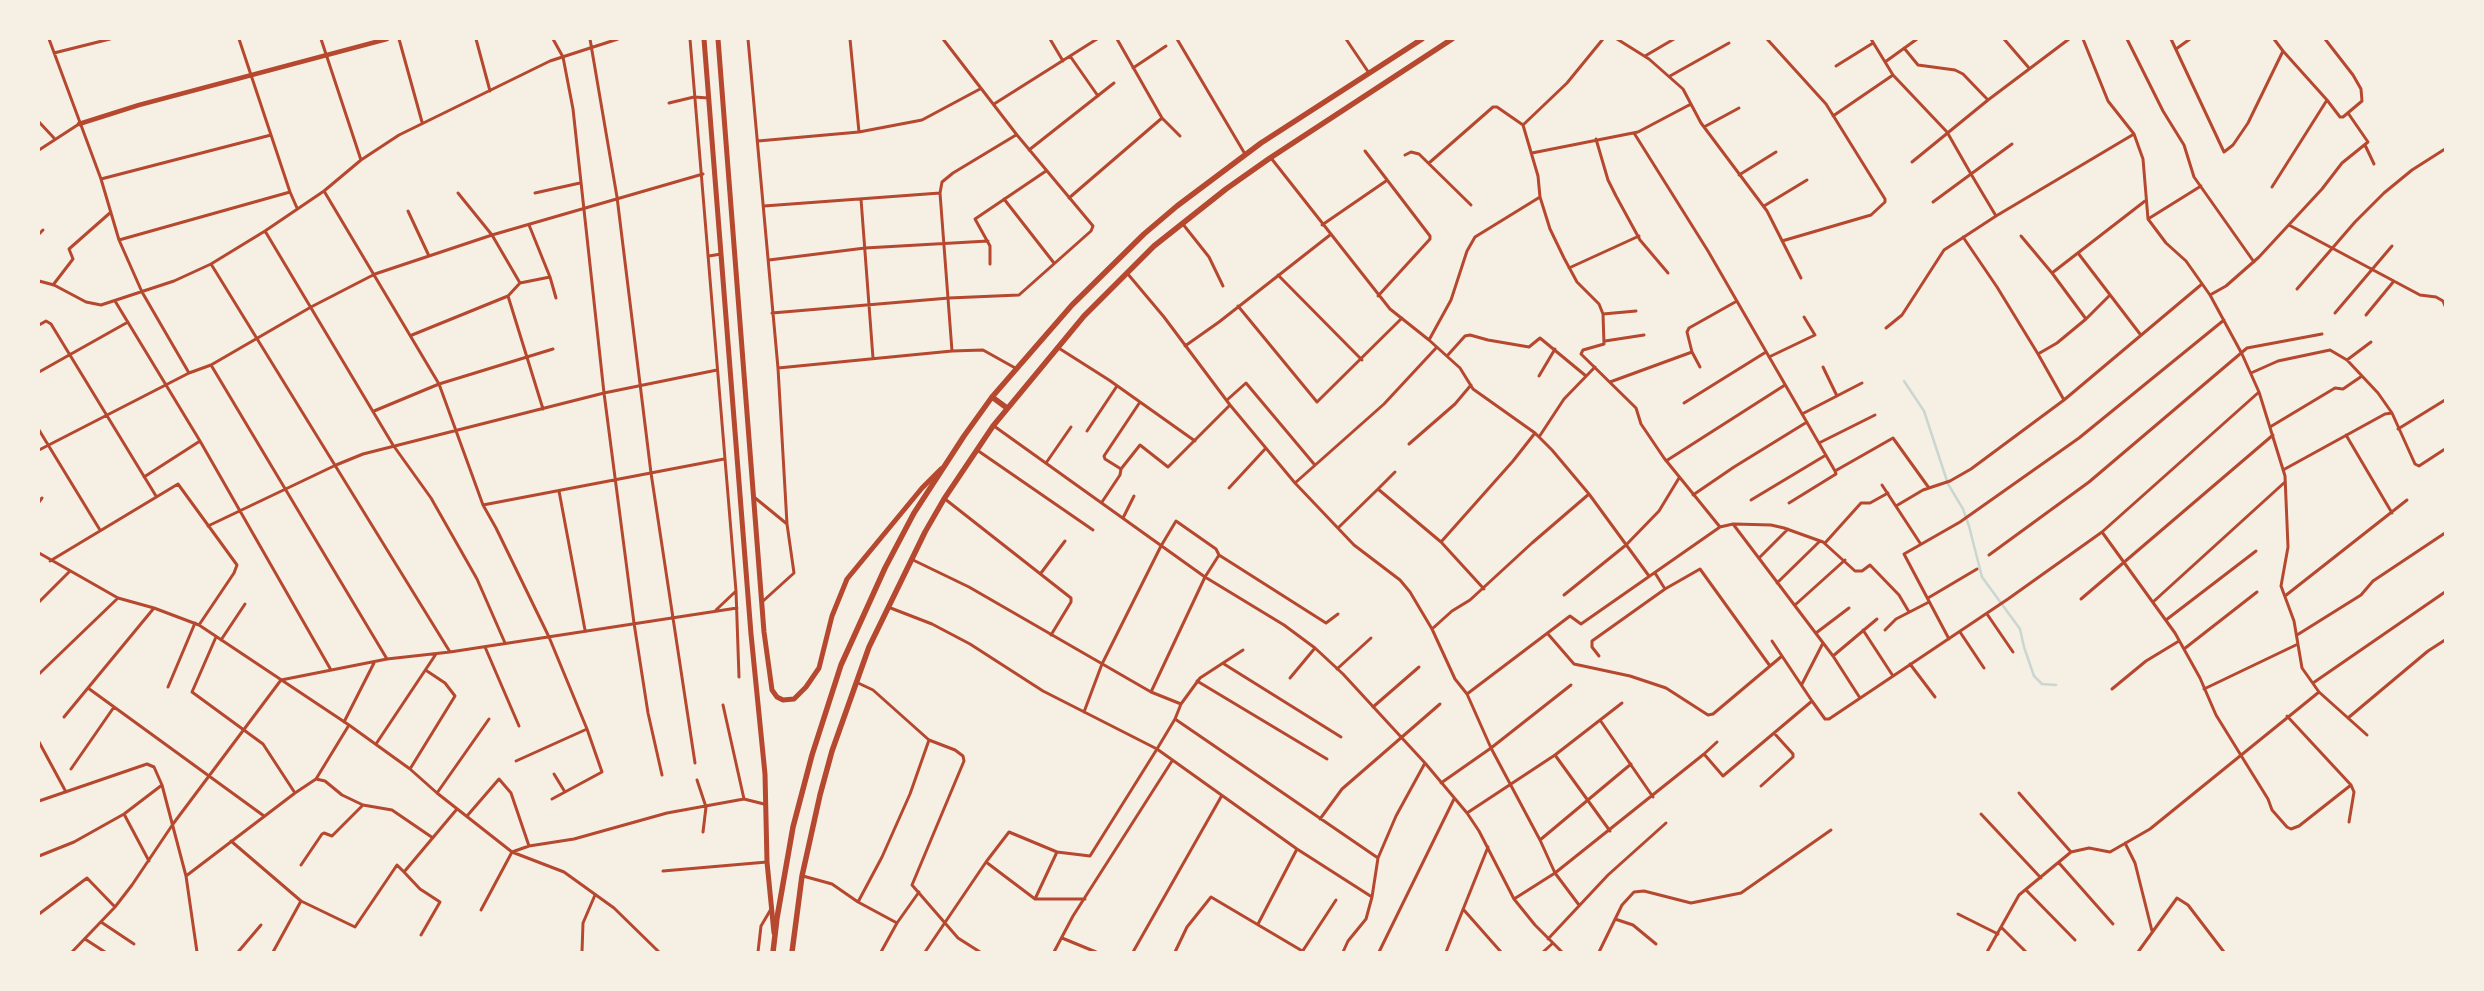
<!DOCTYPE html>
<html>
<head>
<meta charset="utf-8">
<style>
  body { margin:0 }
  #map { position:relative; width:2484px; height:991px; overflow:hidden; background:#f6efe4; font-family:Merriweather,serif }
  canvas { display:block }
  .frame { position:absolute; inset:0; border:40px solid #f6efe4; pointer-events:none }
</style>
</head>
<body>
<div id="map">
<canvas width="2484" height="991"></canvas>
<div class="frame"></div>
</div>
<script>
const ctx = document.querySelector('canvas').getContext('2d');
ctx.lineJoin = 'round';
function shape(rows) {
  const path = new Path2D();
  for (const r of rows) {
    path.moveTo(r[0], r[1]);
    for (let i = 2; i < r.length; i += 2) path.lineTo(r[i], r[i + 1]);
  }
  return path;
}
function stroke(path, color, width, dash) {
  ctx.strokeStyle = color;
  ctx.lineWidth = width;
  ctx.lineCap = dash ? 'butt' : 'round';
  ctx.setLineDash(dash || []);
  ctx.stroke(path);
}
const stream = shape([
  [1904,381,1924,411,1948,484,1963,509,1969,526,1982,577,2020,629,2024,647,2034,676,2042,684,2056,685]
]);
const minor = shape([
  [49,39,101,179,119,240,142,292,189,373],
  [239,39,290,192,297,208],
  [321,39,361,160],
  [399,39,422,122],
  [476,39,490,91],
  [553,39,563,57,573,109,604,393,634,623,648,713,662,775],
  [590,39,617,197,651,473,695,763],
  [690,39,736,591,739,677],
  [748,39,778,368,787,524,794,573,762,602],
  [850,39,859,132],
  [1050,39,1063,61],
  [1117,39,1162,118,1180,136],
  [1177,39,1245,154],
  [1346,39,1369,73],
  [1617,39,1649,59,1683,89,1701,123,1767,211,1801,278],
  [1767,39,1826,104,1885,199,1885,202,1871,215,1782,241],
  [1871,39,1893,75,1947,132,1971,174,1933,202],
  [2004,39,2029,68],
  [2083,39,2108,101,2134,134,2143,159,2148,219,2166,243,2186,261,2210,295,2242,354,2259,392,2285,476,2288,547,2281,586,2294,621,2302,668,2319,692,2367,735],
  [2127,39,2163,111,2184,145,2194,177,2254,262],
  [2171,39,2224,152,2233,145,2248,123,2283,51,2327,100,2272,187],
  [2274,39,2283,51],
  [2325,39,2353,75,2361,89,2362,101,2343,117,2340,117,2327,100],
  [1904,48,1918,65,1955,70,1963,74,1988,100],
  [2176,49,2190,39],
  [54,53,110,39],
  [1070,56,1098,96],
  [1645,56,1674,39],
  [1885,62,1917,39],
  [1836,66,1873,43],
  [1133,68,1166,46],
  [1670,76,1729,43],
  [669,103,694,97,708,98],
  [994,104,1097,39],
  [1833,116,1893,75],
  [39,122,54,138],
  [1704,127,1739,108],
  [1634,133,1708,251,1835,471,1836,474,1789,503],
  [1596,139,1608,180,1616,196,1640,240,1668,273],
  [758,141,859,132,922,120,980,89],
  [2365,145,2374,164],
  [39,150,79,124],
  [1029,150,1114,83],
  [1365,151,1430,236,1430,239,1378,296],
  [1532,153,1638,132,1691,104],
  [1405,155,1411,152,1419,154,1471,205],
  [1271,158,1390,309,1429,340,1460,368,1473,389,1535,433,1552,450,1589,494,1649,576],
  [1912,162,1988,100,2069,39],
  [1429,163,1493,107,1497,107,1523,125],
  [1739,175,1776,152],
  [101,179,271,135],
  [324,191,439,384,483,505,496,528,549,637,587,729,602,772,552,799],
  [458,193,492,235,520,283],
  [535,193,580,183],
  [940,193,942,182,953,173,1016,135],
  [1540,197,1550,229,1564,258,1577,282,1599,304,1603,314,1604,344,1583,350,1581,354,1636,408,1641,424,1664,458,1720,527],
  [1069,198,1162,118],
  [861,199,873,358],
  [1004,199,1054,263],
  [764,206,940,193,952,351,778,368],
  [1764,206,1807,180],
  [408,211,429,256],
  [1996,216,2134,134],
  [2148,219,2201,186],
  [1182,223,1209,257,1223,286],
  [529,225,550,277],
  [1322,225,1386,181],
  [2289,225,2420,295,2436,297,2443,301,2445,306],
  [265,231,393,445,431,498,477,579,505,643],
  [39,234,43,230],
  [2021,236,2052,273,2145,201],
  [1963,237,1997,287,2038,354,2057,343,2086,319,2109,296],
  [119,240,290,192],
  [2078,253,2140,334],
  [709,256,721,254],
  [769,260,865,248,988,241],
  [211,264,450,652],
  [990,264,990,246,975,219,1046,171],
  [1569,268,1639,236],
  [1127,273,1164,317,1230,405,1295,483,1354,545,1400,580,1410,592,1432,629,1455,679,1467,694,1491,748,1540,840,1555,873,1579,905],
  [2052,273,2086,319],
  [1278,275,1362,360],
  [39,281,54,285,86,302,101,305,174,281,211,264,265,231,324,191,361,160,399,135,550,61,618,39],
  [53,285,73,259,69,249,111,212],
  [2297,289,2355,222,2384,193,2412,170,2445,149],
  [2210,295,2226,286,2259,257,2322,189,2342,163,2368,142,2348,113],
  [508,296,543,409],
  [115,301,200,441,331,670],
  [1238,306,1317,402,1402,318],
  [772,313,949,298,1019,295,1091,231,1093,226,1017,135,943,39],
  [2335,313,2392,246],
  [1603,314,1636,311],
  [2366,315,2394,281],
  [39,325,46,321,51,324,156,496],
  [1886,328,1902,315,1944,250,1996,216,1971,174,2012,144],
  [412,335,508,296,520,283,550,277,556,298],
  [1429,340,1451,300,1467,251,1475,237,1540,197,1538,176,1523,125,1567,83,1603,39],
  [1605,341,1644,335],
  [1185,346,1219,322,1330,235],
  [1057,347,1109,380,1195,441],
  [952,351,983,350,1017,369],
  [1447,356,1465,336,1470,335,1488,340,1529,347,1540,338,1586,376],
  [1769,357,1815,335,1804,317],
  [2347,360,2371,342],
  [211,365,387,659],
  [1700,367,1692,352,1687,332,1689,328,1737,301],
  [1823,367,1837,396],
  [39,372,128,322],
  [2251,373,2278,361,2330,350,2347,360,2378,393,2392,413],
  [1539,376,1555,349],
  [1610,382,1692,352],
  [1227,400,1246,383,1314,464],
  [2064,400,2202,284],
  [1684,403,1766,352],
  [374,411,439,384,553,349],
  [1802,414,1862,383],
  [994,426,1205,577,1284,625,1315,648,1343,674,1425,763,1467,813,1479,831,1514,899,1535,925,1562,952],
  [2270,427,2335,388,2343,389,2362,376],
  [2398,429,2445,400],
  [39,430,100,530],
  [1087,431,1117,386],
  [2346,435,2392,513],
  [1539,437,1564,399,1595,367],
  [1819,443,1875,415],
  [1409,444,1455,404,1471,385],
  [39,450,189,373,211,365,311,307,375,274,492,235,703,174],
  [977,450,1093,530],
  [1666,461,1785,385],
  [1046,463,1071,427],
  [1121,469,1105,459,1104,456,1140,402],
  [2283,470,2385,414,2392,413,2415,464,2419,466,2445,449],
  [1835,471,1893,438,1929,488],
  [144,477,200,441],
  [1295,483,1384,404,1437,347],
  [1882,485,1920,543],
  [1229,488,1266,448],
  [1378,489,1395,472],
  [559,491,585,630],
  [1693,495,1734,467,1807,422],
  [754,497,787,524],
  [945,499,1071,598,1071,602,1051,635],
  [1751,500,1826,455],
  [39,502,42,498],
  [1102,502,1120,475,1121,469,1140,445,1168,467,1230,405],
  [483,505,724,459],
  [1896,506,1923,490,1950,481,1971,469,2064,400,2038,354],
  [1123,518,1134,496],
  [1734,524,1771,525,1784,528,1823,542,1855,571,1862,571,1870,565,1899,595,1909,612],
  [208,526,336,465,363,454,604,393,717,370],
  [1338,528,1378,489,1441,542],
  [2102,532,2175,633,2200,678,2216,715,2268,799,2272,810,2287,827,2291,829,2299,826,2351,785],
  [1825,543,1861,503,1870,503,1888,493],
  [39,553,118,598,154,608,199,625,349,725,410,769,437,793,512,852,481,910],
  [1219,555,1326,623,1338,614],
  [1989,555,2089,482,2247,348,2322,334],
  [1759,558,1788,529],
  [911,559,969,587,1151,692,1181,704],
  [50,561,178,484,237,565,234,573,199,625],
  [1041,573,1065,541],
  [1655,573,1665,589],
  [1777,583,1820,541],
  [1484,589,1441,542,1513,461,1535,433],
  [1564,595,1626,545,1659,511,1679,478],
  [2285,596,2407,500],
  [1928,598,1977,569],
  [2081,599,2273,435],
  [39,602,69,572],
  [2153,602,2285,482],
  [1795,605,1845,560],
  [888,607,932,624,970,644,1043,691,1157,749,1297,849,1372,897],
  [716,610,736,591],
  [1987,614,2013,652],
  [2166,620,2256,551],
  [1432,629,1452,611,1470,600,1532,543,1589,494],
  [1863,630,1893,676],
  [1885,630,1896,619,1929,602],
  [1960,632,1984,668],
  [1816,633,1849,608],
  [1548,634,1574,664,1630,676,1666,688,1708,715,1713,714,1782,656],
  [2297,635,2361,595,2373,581,2445,533],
  [216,637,192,692,263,744,295,793],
  [1949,639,1904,554,1960,522,2079,438,2224,320],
  [221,640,245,604],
  [1772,641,1812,701,1825,719,1829,719,2008,599,2102,532,2259,392],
  [485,647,519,726],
  [2184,649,2257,592],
  [1599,656,1592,647,1592,641,1665,589,1700,569,1770,666],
  [1833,656,1877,619],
  [1224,664,1341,737],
  [1910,664,1935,697],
  [1337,669,1371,638],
  [39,674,118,598],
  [1290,678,1315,648],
  [1197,681,1327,759],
  [856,682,873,690,929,740,955,750,963,756,964,761,912,885,958,938,980,952],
  [2313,683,2445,592],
  [1802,684,1823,643],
  [168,687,195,623],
  [88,688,264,816],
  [2112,689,2146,661,2179,641],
  [2204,689,2298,644],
  [1467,694,1570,616,1581,624,1720,527,1733,524,1833,656,1860,698],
  [723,705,744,799],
  [1373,707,1419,667],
  [1084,712,1102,664,1161,546,1176,521,1216,549,1219,555,1205,577,1151,692],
  [2287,716,2351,785,2354,792,2349,822],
  [64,717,154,608],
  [2348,718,2428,651,2445,640],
  [1175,719,1378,858],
  [1600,720,1653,797],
  [344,722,374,663],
  [39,742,66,792],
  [376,744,436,654],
  [1704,754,1717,742],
  [1555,755,1610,831],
  [516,761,587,729],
  [71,769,114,707],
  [410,769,455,696,445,683,427,671],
  [554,774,565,792],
  [316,779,325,781,342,795,363,805,392,810,433,838],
  [697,780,706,807,703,832],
  [1441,783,1491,748,1571,685],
  [1761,786,1793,757,1793,754,1774,733],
  [437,793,489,719],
  [2019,793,2071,852],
  [39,801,147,764,154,767,162,785,186,876,197,952],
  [1467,813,1555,755,1622,703],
  [124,814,149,861],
  [1981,814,2041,878],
  [467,816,499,779,511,793,529,846],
  [1320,819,1342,789,1440,704],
  [1540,840,1631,764],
  [231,841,301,901,355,927,397,865,404,872,457,809],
  [2125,843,2135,863,2152,931],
  [1057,852,1090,856,1157,749,1175,719,1181,704,1200,678,1243,650],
  [39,856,74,842,124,814,162,785],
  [986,862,1035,899,1085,899],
  [2059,863,2113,924],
  [301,865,322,834,324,833,332,836,363,805],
  [663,871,767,862],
  [404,872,420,889,440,902,421,935],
  [186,876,295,793,316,779,349,725],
  [803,876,832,884,858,902,897,923],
  [2026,890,2075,940],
  [1514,899,1555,873,1704,754,1723,776,1812,701],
  [858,902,882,857,910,794,929,740],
  [1463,909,1501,952],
  [39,914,87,878,115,907],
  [1958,914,1998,934],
  [1615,919,1633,925,1656,944],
  [101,922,134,944],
  [1258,924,1297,849],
  [2001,927,2026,952],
  [1062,938,1096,952],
  [85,939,105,952],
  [1548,939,1608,875,1666,823],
  [72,952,115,907,132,885,173,824,281,680,387,659,450,652,737,608],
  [238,952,261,925],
  [273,952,301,901],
  [582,952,583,923,595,895],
  [659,952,614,908,564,872,512,852,529,846,574,839,667,813,744,799,764,804],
  [758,952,761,926,771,909],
  [881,952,897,923,919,892],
  [925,952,986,862,1009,832,1057,852,1035,899],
  [1054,952,1073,916,1172,761],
  [1133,952,1221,797],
  [1175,952,1187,927,1211,897,1304,952],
  [1302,952,1336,900],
  [1343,952,1348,941,1366,919,1372,897,1378,858,1396,816,1425,763],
  [1379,952,1454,799],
  [1446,952,1488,847],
  [1543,952,1553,943],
  [1599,952,1622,905,1634,892,1644,891,1691,903,1741,893,1831,830],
  [1987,952,2019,895,2071,852,2089,848,2110,852,2150,829,2319,692],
  [2138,952,2177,898,2188,905,2224,952]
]);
const secondary = shape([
  [79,124,139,105,387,39]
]);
const primary = shape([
  [704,39,751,634,765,774,767,862,774,933],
  [718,39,764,632,772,690,777,697,783,700,794,699,806,687,819,668,832,616,847,579,922,488,941,469]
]);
const trunk = shape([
  [992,397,1007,408],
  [773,952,777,918,793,827,812,755,841,665,885,568,914,513,964,436,992,397,1072,305,1144,234,1177,206,1261,143,1422,39],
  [792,952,802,876,820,795,832,751,869,647,925,532,944,499,993,426,1084,316,1154,246,1226,189,1270,158,1452,39]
]);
stroke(stream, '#c9d6d2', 2.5);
stroke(minor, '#b5482f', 3);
stroke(secondary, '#b5482f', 4.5);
stroke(primary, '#b5482f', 5);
stroke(trunk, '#b5482f', 5.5);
</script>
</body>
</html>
